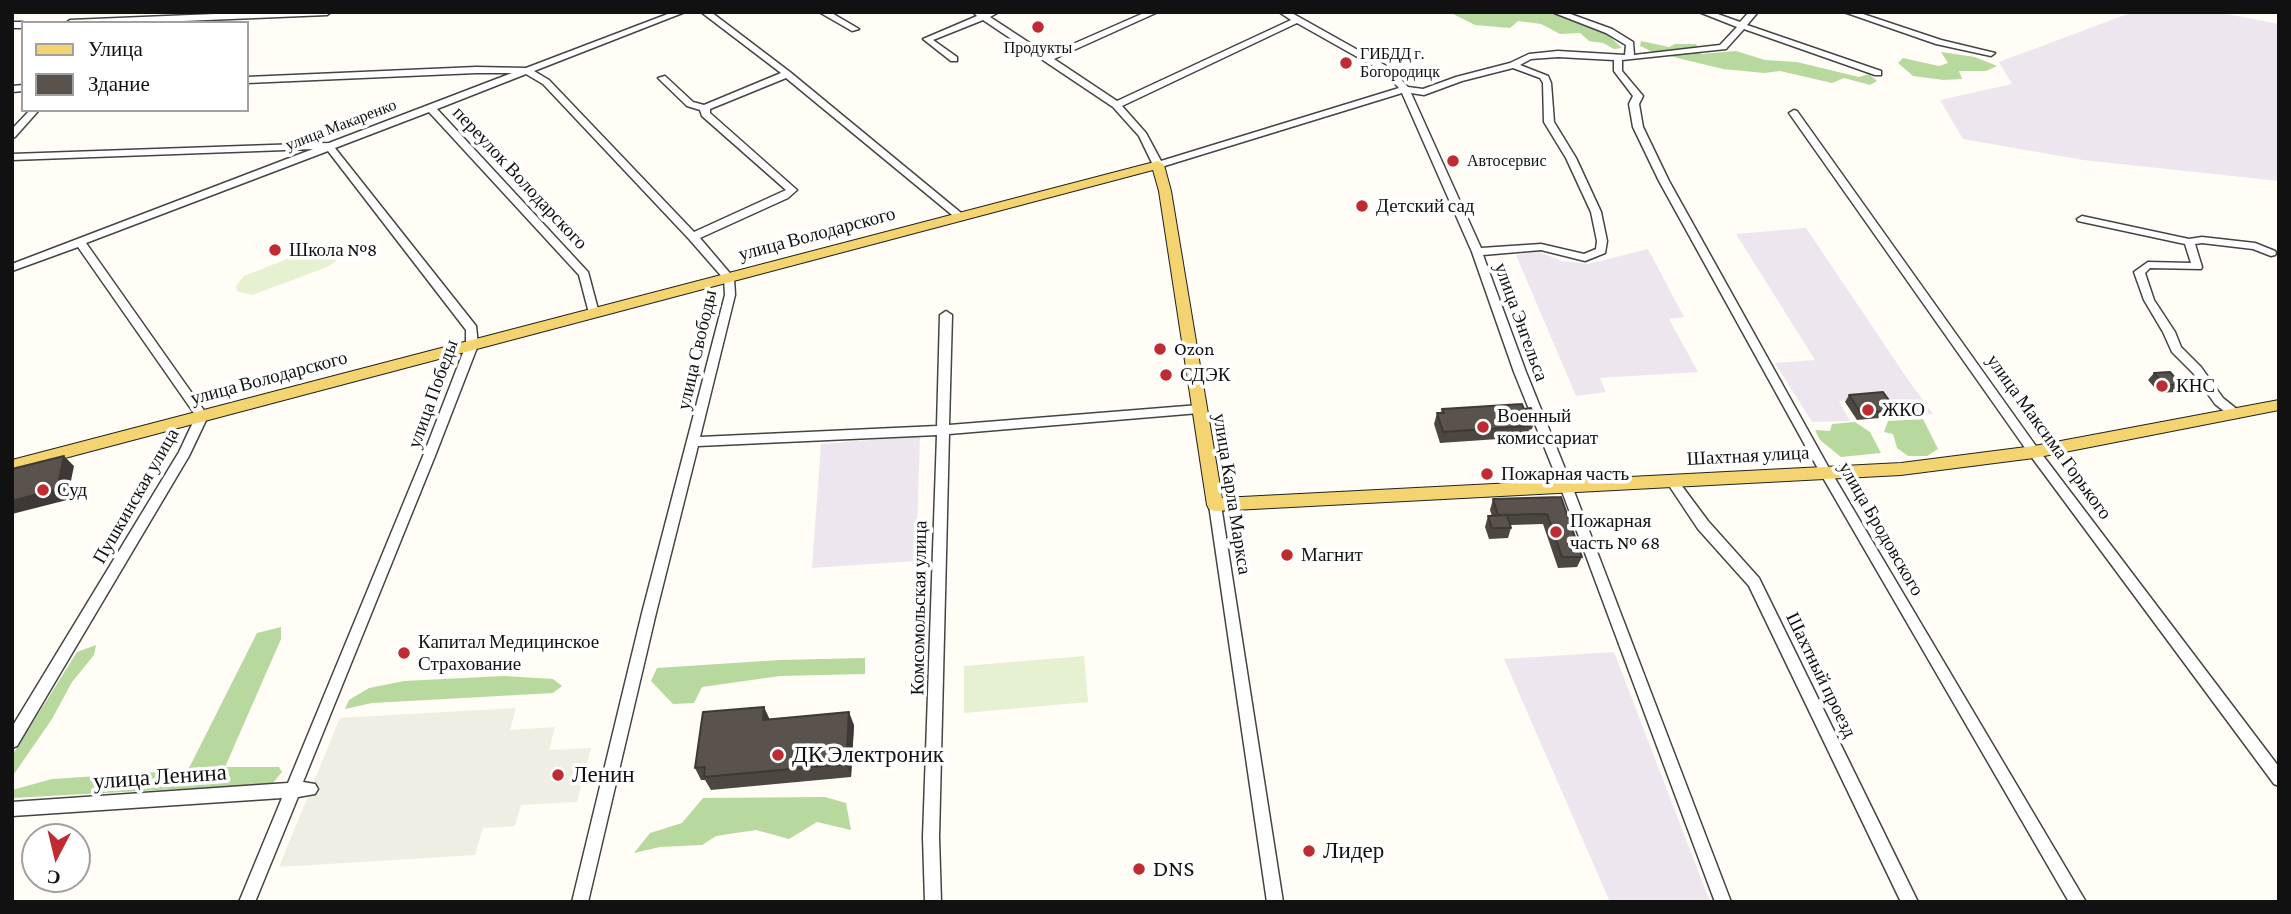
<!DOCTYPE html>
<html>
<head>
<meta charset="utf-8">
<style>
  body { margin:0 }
  #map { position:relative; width:2291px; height:914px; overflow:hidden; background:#fffdf5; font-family:"Crimson Pro",serif }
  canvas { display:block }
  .frame { position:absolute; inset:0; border:14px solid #111; pointer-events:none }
  .legend { position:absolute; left:21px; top:21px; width:228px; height:91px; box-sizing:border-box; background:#fff; border:2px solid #a0a0a0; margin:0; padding:9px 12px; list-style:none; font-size:21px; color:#111 }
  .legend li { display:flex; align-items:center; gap:14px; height:35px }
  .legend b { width:35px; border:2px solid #a0a0a0 }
  .north { position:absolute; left:21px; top:823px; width:70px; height:70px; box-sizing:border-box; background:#fff; border:2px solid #a0a0a0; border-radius:50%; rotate:187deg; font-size:19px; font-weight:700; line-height:28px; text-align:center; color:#111 }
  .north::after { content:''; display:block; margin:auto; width:24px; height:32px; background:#be2c32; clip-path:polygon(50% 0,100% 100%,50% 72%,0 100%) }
</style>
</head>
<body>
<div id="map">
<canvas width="2291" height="914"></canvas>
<div class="frame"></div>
<ul class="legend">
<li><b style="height:9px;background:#f4d470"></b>Улица</li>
<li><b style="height:19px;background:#59524d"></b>Здание</li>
</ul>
<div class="north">С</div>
</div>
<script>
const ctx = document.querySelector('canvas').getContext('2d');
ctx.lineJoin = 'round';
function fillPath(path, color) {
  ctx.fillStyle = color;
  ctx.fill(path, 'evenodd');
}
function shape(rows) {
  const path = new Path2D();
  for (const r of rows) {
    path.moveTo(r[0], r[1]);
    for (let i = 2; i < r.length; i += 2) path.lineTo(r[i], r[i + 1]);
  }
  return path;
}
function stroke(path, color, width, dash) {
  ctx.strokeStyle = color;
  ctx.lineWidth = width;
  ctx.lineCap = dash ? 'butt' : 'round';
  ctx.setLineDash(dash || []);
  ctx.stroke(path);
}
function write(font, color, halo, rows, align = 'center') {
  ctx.font = font + ' "Crimson Pro",serif';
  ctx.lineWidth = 7;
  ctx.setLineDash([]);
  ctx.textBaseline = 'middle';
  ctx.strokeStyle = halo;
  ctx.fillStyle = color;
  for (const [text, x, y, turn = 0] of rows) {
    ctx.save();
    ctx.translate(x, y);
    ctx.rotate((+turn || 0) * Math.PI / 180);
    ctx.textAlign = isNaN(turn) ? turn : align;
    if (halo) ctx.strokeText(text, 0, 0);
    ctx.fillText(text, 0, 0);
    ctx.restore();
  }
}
const industrial = shape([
  [2133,12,2216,12,2279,24,2279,181,2083,160,1963,139,1940,100,2012,84,1999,62],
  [1806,228,1909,381,1933,414,1897,417,1882,397,1839,401,1850,421,1812,422,1775,363,1815,360,1736,234],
  [1648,249,1684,317,1669,319,1698,372,1600,378,1606,392,1576,396,1516,255,1537,251,1562,261,1588,264],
  [920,436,916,561,812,568,821,444],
  [1614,652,1710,902,1610,902,1504,659]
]);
const forest = shape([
  [1449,12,1567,12,1592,23,1588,26,1608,35,1622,48,1614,49,1603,43,1589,41,1580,33,1560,34,1541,24,1518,21,1510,28,1475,25],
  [1641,41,1669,47,1675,44,1696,44,1701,54,1736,51,1765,60,1797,62,1859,77,1869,74,1877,81,1870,85,1844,78,1832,83,1780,71,1764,73,1723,69,1653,52,1640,46],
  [1941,52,1975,57,1997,66,1986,71,1959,71,1962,79,1944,80,1913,76,1898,63,1903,58,1939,66,1948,63],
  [1923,419,1938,449,1927,456,1908,456,1897,448,1893,434,1884,432,1888,421],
  [1855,422,1870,432,1881,453,1841,457,1820,440,1815,430,1830,431,1832,424],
  [281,627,281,639,225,767,279,767,282,772,272,784,12,798,12,790,52,779,188,770,257,633],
  [96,645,94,655,72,682,52,719,12,777,13,754,77,652],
  [865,658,865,674,780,676,702,687,694,703,673,704,651,681,657,668,780,660],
  [504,676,553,679,562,686,553,693,372,703,345,709,349,700,369,688,404,681],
  [825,797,846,803,851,830,817,822,789,839,756,830,716,836,702,845,660,847,634,853,650,833,682,823,703,798]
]);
const pitch = shape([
  [320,246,335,252,336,261,327,267,252,295,237,291,236,286,244,276],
  [1084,656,1088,702,964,713,964,666]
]);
const plaza = shape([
  [516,708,510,730,555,727,549,750,591,748,577,802,521,805,515,826,483,828,475,855,279,867,340,718]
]);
const minor = shape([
  [263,12,331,12,327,15,135,23,66,23,70,20,263,12],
  [673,12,685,12,534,71,549,80,694,232,786,190,702,116,700,110,687,106,658,78,665,76,693,102,704,105,781,73,701,12,711,12,790,72,966,217,961,220,957,219,786,78,710,109,710,113,797,190,788,198,700,238,734,278,735,295,700,437,937,426,940,315,946,311,952,315,949,425,1199,405,1205,409,1199,413,949,434,939,837,941,902,925,902,923,837,937,435,698,446,656,613,588,902,572,902,642,613,725,295,724,279,689,239,543,84,526,74,437,109,588,272,599,313,598,316,590,316,589,313,579,275,429,112,335,148,476,326,478,345,435,456,303,782,315,784,318,789,315,794,298,797,255,902,239,902,282,798,12,816,12,802,288,783,423,456,466,345,466,330,328,151,86,243,208,416,189,456,17,746,12,748,12,727,179,452,196,416,78,247,12,271,12,264,313,149,12,160,12,154,329,143,512,73,476,73,247,83,247,77,476,67,526,68,673,12],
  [819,12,830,12,859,29,852,31,819,12],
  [973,12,999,12,990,17,1048,55,1146,12,1158,12,1054,59,1117,101,1291,20,1279,12,1290,12,1390,68,1408,87,1423,89,1456,77,1510,63,1529,54,1558,51,1625,55,1626,45,1606,33,1552,12,1565,12,1612,29,1633,42,1634,55,1720,45,1737,27,1699,12,1712,12,1740,22,1749,12,1758,12,1747,25,1881,71,1881,75,1875,75,1744,29,1726,49,1622,60,1622,71,1643,96,1639,104,1643,127,1669,181,1830,470,2086,902,2069,902,1822,476,1659,181,1633,127,1629,104,1633,96,1614,71,1614,60,1558,57,1531,59,1520,65,1548,76,1551,83,1554,122,1576,158,1601,212,1607,241,1605,253,1585,261,1541,250,1483,255,1526,372,1572,486,1731,902,1715,902,1560,486,1514,372,1472,252,1402,93,1158,168,1153,165,1139,136,1113,107,983,20,933,40,957,57,957,61,951,61,923,39,977,16,973,12],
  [1297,23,1384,72,1399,88,1161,161,1146,133,1122,106,1297,23],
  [1513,68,1540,78,1543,83,1544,122,1566,158,1591,212,1597,241,1596,249,1584,254,1541,244,1481,248,1411,93,1424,95,1462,81,1513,68],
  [1844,12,1857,12,1941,40,1995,53,1991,56,1936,44,1844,12],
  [12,22,23,22,24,23,23,28,12,28,12,22],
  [23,85,23,91,12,92,12,86,23,85],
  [30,110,39,110,15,137,12,138,12,129,30,110],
  [1794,110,1797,111,2038,449,2279,767,2279,786,2274,784,2030,455,1789,113,1794,110],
  [2082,216,2189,239,2202,237,2255,243,2275,251,2276,253,2275,255,2271,256,2253,249,2202,243,2195,244,2202,267,2201,269,2150,268,2145,273,2154,300,2175,332,2181,347,2201,367,2223,398,2238,410,2240,413,2238,416,2230,416,2215,404,2193,373,2172,352,2163,332,2144,300,2134,272,2148,262,2191,263,2185,244,2078,221,2077,219,2082,216],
  [1672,476,1676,478,1708,521,1759,578,1918,902,1901,902,1749,586,1698,529,1666,481,1668,478,1672,476],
  [1215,500,1219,502,1221,505,1283,902,1267,902,1209,505,1211,502,1215,500]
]);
const major = shape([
  [1158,161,1164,165,1171,191,1222,498,1901,463,2034,446,2279,400,2279,410,2034,458,1901,475,1215,511,1209,509,1207,505,1159,191,1153,170,12,472,12,460,1158,161]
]);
const wall = shape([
  [2154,373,2181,385,2175,392,2159,393,2148,380],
  [1849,395,1896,410,1891,417,1857,420,1845,402],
  [1442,409,1524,409,1535,419,1532,429,1529,430,1527,437,1440,443,1434,424,1437,413,1441,413],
  [1561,497,1582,557,1577,567,1558,568,1543,524,1511,525,1511,528,1508,538,1489,539,1485,527,1488,516,1492,516,1490,510,1493,499],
  [770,719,854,725,851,777,711,790,705,780,701,780,695,768]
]);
const shadedWall = shape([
  [64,456,74,466,67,500,12,514,12,501],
  [764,707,770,720,763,720],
  [849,712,854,725,851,777,846,764]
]);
const building = shape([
  [2170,372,2181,385,2165,385,2154,373,2170,372],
  [1883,392,1896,410,1861,413,1849,395,1883,392],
  [1522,404,1524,409,1531,408,1535,419,1527,419,1530,426,1443,432,1437,413,1444,413,1442,409,1522,404],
  [64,456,57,489,12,501,12,469,64,456],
  [1561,497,1582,557,1562,557,1547,514,1498,515,1493,499,1561,497],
  [1507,515,1511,528,1492,528,1488,516,1507,515],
  [764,707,763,720,849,712,846,764,704,777,705,767,695,768,703,712,764,707]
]);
const markers = [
  [1038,27,7,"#be2c32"],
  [1346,63,7,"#be2c32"],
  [1453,161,7,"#be2c32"],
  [1362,206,7,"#be2c32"],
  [275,250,7,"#be2c32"],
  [1160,349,7,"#be2c32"],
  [1166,375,7,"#be2c32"],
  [2162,386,7,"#be2c32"],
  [1868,410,7,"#be2c32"],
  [1483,427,7,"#be2c32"],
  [1487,474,7,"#be2c32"],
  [43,490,7,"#be2c32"],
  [1556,532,7,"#be2c32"],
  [1287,555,7,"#be2c32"],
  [404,653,7,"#be2c32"],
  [778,755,7,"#be2c32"],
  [558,775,7,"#be2c32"],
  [1309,851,7,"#be2c32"],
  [1139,869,7,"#be2c32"]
];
const farPoinames = [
  ["Продукты",1038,48,"center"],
  ["ГИБДД г.",1360,54],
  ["Богородицк",1360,72],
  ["Автосервис",1467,161]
];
const farStreetnames = [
  ["улица Макаренко",341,125,-21]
];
const streetNames = [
  ["переулок Володарского",520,178,47],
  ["улица Володарского",817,234,-15],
  ["улица Энгельса",1521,322,70],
  ["улица Свободы",697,350,-77],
  ["улица Володарского",269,378,-15],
  ["улица Победы",433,394,-70],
  ["улица Максима Горького",2049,437,54],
  ["Шахтная улица",1748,456,-3],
  ["улица Карла Маркса",1232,494,81],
  ["Пушкинская улица",136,496,-60],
  ["улица Бродовского",1881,529,60],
  ["Комсомольская улица",919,608,-89],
  ["Шахтный проезд",1821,675,64]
];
const poiNames = [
  ["Детский сад",1376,206],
  ["Школа №8",289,250],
  ["Ozon",1174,349],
  ["СДЭК",1180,375],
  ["КНС",2176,386],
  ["ЖКО",1882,410],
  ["Военный",1497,416],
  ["комиссариат",1497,438],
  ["Пожарная часть",1501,474],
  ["Суд",57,490],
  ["Пожарная",1570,521],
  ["часть № 68",1570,543],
  ["Магнит",1301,555],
  ["Капитал Медицинское",418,642],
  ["Страхование",418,664]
];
const nearPoinames = [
  ["ДК Электроник",792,755],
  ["Ленин",572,775],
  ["Лидер",1323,851],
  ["DNS",1153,869]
];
const nearStreetnames = [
  ["улица Ленина",160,777,-4]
];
fillPath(industrial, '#eee6ee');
fillPath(forest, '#b8d99e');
fillPath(pitch, '#e5f1d0');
fillPath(plaza, '#f0ede2');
stroke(minor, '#444', 3);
stroke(major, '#222', 2);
fillPath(minor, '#fff');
fillPath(major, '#f4d470');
fillPath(wall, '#4d4742');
fillPath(shadedWall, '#3e3936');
fillPath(building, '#59524d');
stroke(building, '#3e3936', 2);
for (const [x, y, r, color] of markers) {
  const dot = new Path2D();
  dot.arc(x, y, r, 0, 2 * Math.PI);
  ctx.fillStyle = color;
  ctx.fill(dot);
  stroke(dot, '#fff', 2.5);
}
write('16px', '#111', '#fff', farPoinames, 'left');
write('16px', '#111', '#fff', farStreetnames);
write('19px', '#111', '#fff', streetNames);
write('19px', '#111', '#fff', poiNames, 'left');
write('23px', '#111', '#fff', nearPoinames, 'left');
write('23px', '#111', '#fff', nearStreetnames);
</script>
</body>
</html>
